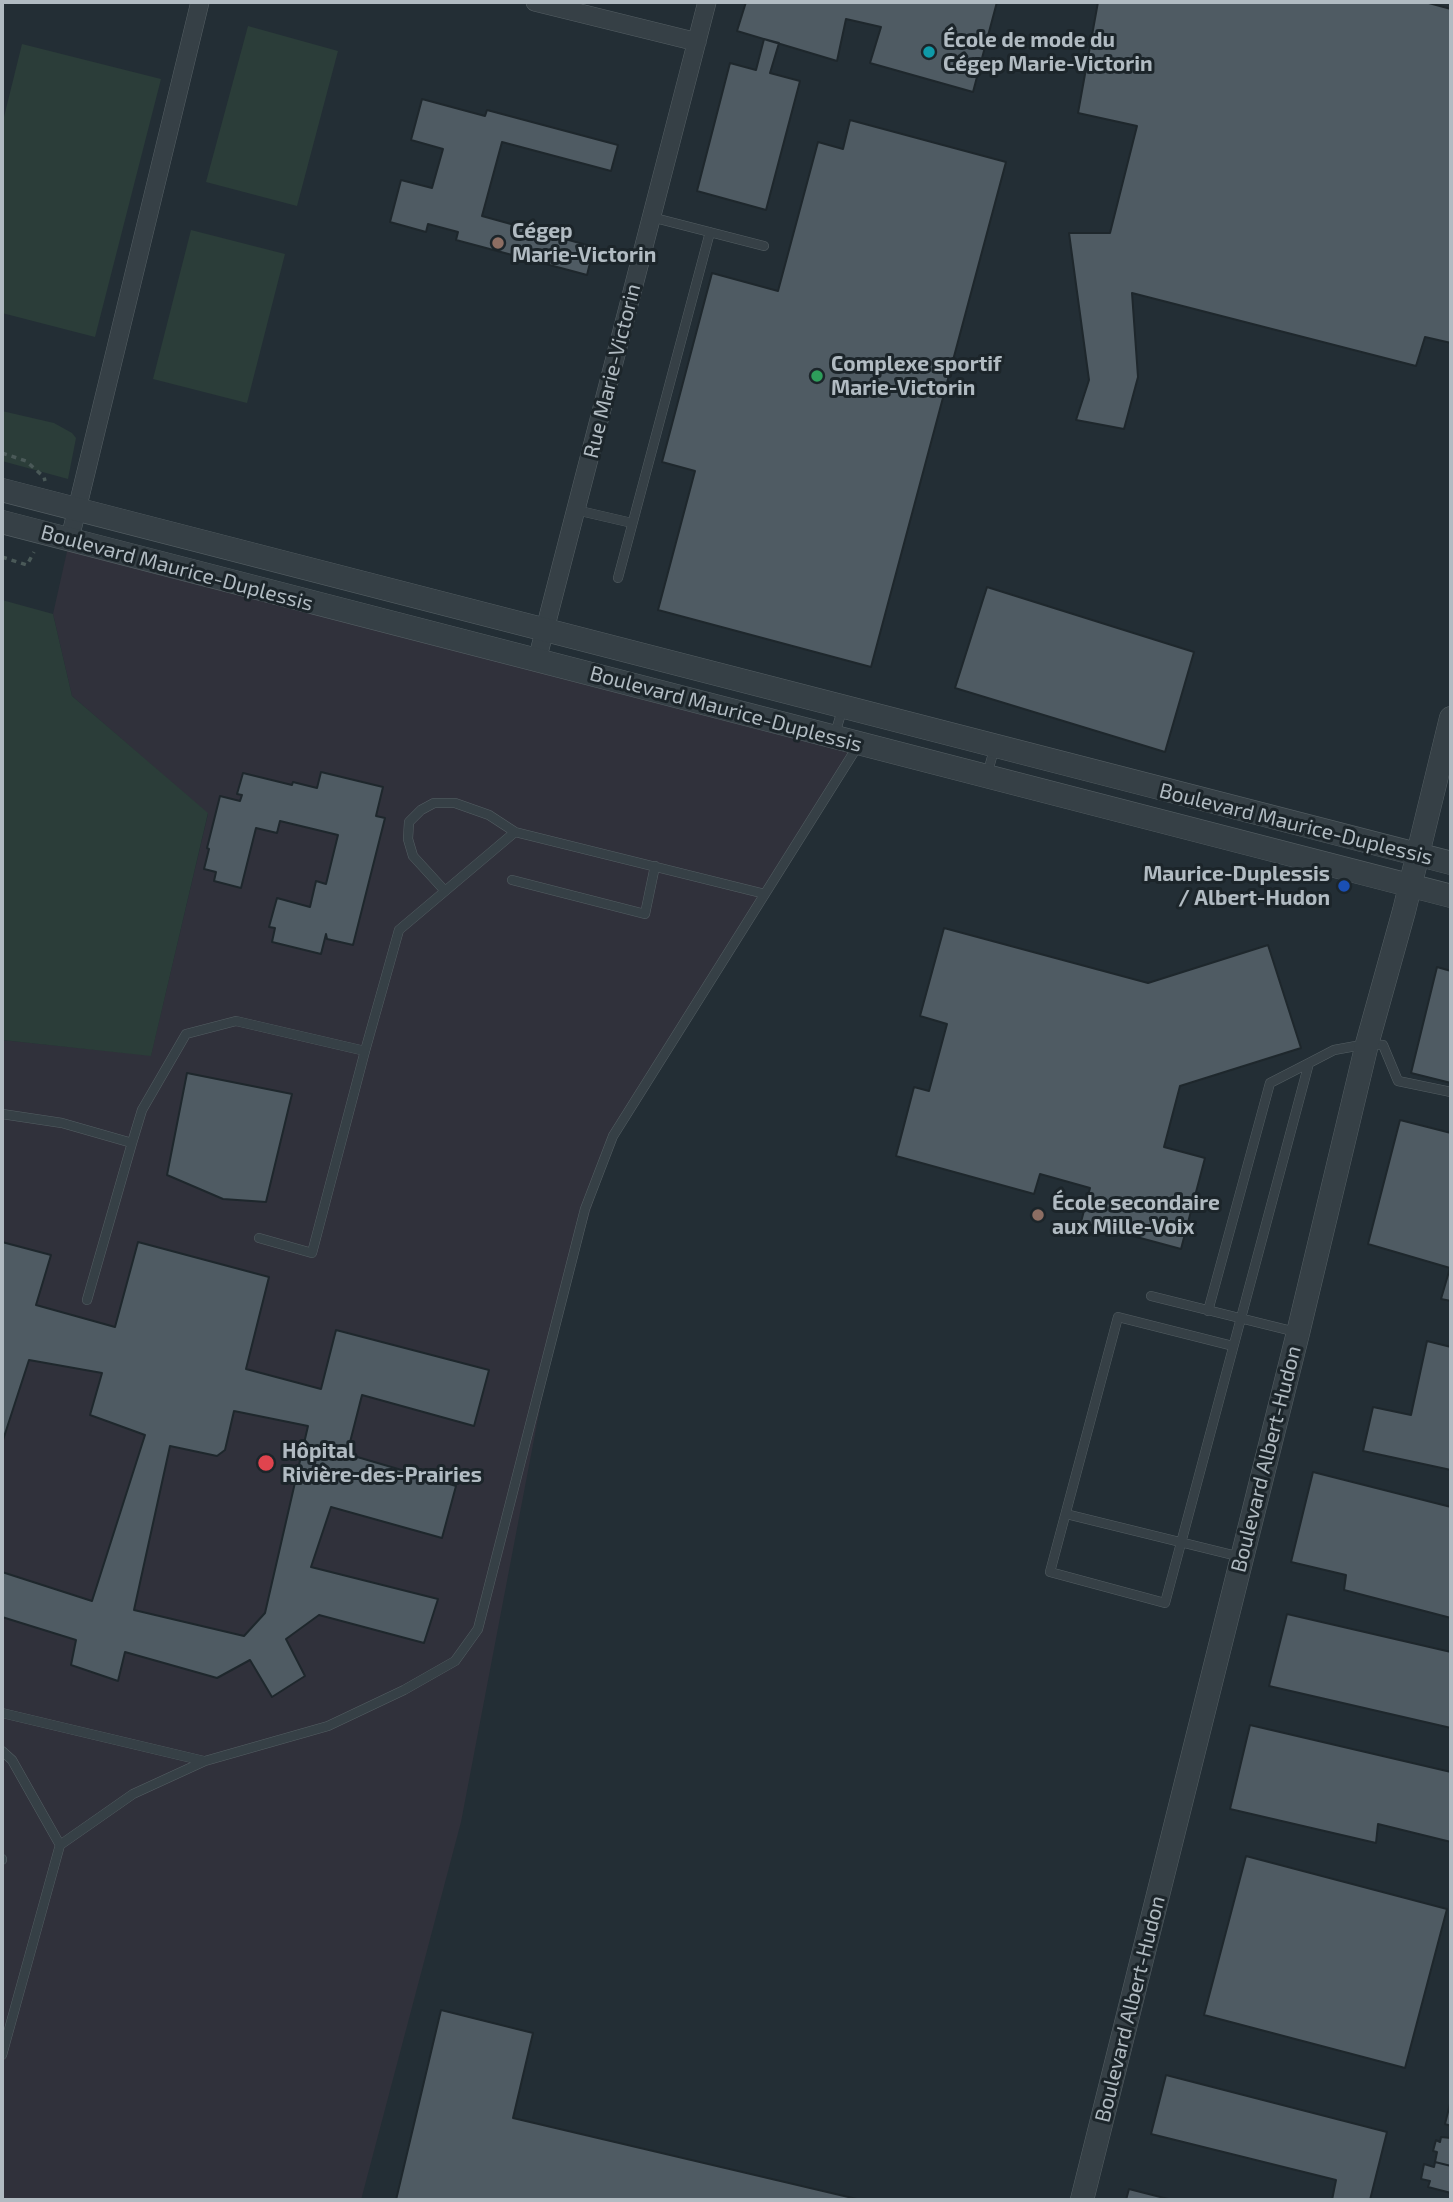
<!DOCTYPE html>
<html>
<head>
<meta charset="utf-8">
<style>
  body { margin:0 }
  #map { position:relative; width:1453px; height:2202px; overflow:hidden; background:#232e35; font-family:"Exo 2",sans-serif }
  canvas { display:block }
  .frame { position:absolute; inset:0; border:4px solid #b1bbc2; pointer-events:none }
</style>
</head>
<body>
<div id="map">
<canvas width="1453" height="2202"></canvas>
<div class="frame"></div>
</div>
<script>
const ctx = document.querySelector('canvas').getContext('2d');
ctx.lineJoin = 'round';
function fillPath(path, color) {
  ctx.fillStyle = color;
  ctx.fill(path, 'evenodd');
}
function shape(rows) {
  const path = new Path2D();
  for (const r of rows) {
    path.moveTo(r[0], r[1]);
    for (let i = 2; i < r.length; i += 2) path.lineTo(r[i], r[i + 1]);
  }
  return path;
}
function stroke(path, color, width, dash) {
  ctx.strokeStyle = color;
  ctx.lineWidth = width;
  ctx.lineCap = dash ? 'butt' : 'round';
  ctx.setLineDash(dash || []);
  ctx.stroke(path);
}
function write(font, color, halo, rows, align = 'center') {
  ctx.font = font + ' "Exo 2",sans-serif';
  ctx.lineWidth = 6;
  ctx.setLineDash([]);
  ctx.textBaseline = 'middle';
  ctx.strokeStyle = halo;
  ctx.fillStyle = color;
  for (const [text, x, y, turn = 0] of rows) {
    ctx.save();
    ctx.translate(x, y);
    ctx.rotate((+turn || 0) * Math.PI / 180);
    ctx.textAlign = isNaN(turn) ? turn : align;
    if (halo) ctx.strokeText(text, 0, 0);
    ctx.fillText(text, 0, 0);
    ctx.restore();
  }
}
const medical = shape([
  [70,538,859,744,613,1136,556,1324,461,1822,361,2200,2,2200,2,1040,151,1055,208,814,72,696,53,614]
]);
const green = shape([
  [248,26,338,51,297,206,206,182],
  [22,44,161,79,95,337,2,313,2,125],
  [191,230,285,254,247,403,153,379],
  [2,411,54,423,72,433,76,438,68,479,2,461],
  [2,600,53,614,72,696,208,813,151,1056,2,1040]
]);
const building = shape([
  [746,2,997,2,973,92,870,63,881,27,846,19,837,61,737,31,746,2],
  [1098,2,1425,2,1451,9,1451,343,1425,337,1416,366,1132,293,1138,377,1124,429,1076,420,1089,380,1069,233,1110,233,1137,126,1078,113,1098,2],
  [764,39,779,43,770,73,800,81,766,210,697,191,730,63,756,70,764,39],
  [422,99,485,116,487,110,618,145,611,171,502,142,482,216,594,247,587,275,456,240,458,232,428,224,426,232,390,222,401,180,432,188,443,149,411,140,422,99],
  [850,120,1006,162,871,667,658,610,695,471,662,462,712,273,778,291,818,142,843,149,850,120],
  [987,587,1194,652,1165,752,955,688,987,587],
  [321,772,383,787,376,816,385,818,353,945,327,939,326,934,321,954,272,942,275,928,269,927,277,898,310,907,316,881,326,884,338,835,280,821,277,833,256,828,241,888,214,881,216,872,204,869,209,849,207,848,220,796,240,801,242,795,237,794,243,773,292,785,293,782,317,788,321,772],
  [944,928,1148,983,1268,945,1301,1048,1180,1086,1164,1147,1205,1158,1181,1249,1081,1222,1090,1188,1040,1174,1034,1194,896,1156,914,1087,929,1091,947,1024,920,1016,944,928],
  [1437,967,1451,971,1451,1083,1411,1073,1437,967],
  [187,1073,292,1094,266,1202,223,1199,167,1175,187,1073],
  [1400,1120,1451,1133,1451,1301,1441,1299,1450,1268,1368,1244,1400,1120],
  [2,1242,51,1255,36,1305,115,1327,138,1242,269,1277,246,1369,321,1389,336,1330,489,1370,474,1426,362,1395,347,1454,456,1486,442,1538,331,1507,311,1567,438,1599,424,1643,319,1615,286,1639,305,1676,272,1697,250,1660,217,1678,125,1652,118,1681,71,1665,76,1640,2,1617,2,1572,92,1601,145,1435,90,1415,102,1373,29,1360,2,1443,2,1242],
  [234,1411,308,1426,265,1613,244,1636,134,1610,170,1446,217,1456,225,1450,234,1411],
  [1427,1341,1451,1347,1451,1470,1363,1451,1373,1407,1411,1415,1427,1341],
  [1313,1472,1451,1507,1451,1618,1344,1590,1346,1575,1291,1562,1313,1472],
  [1287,1614,1451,1652,1451,1728,1269,1686,1287,1614],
  [1250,1725,1451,1772,1451,1842,1378,1824,1376,1843,1230,1809,1250,1725],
  [1246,1856,1447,1909,1405,2068,1204,2015,1246,1856],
  [441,2010,533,2033,513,2118,861,2200,396,2200,441,2010],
  [1166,2075,1387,2132,1370,2200,1332,2200,1336,2180,1151,2134,1166,2075],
  [1451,2100,1451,2126,1445,2124,1451,2100],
  [1441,2137,1451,2138,1451,2166,1435,2162,1437,2152,1433,2151,1436,2140,1440,2142,1441,2137],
  [1435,2162,1451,2166,1451,2193,1428,2187,1430,2181,1421,2179,1424,2164,1434,2167,1435,2162],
  [1129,2189,1172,2200,1126,2200,1129,2189]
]);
const path = shape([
  [2,453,26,461,44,477,45,481],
  [2,557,27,565,34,552]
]);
const service = shape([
  [651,217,764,246],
  [576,510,632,523],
  [618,578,710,232],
  [834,737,843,707],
  [987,775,995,746],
  [512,880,645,914,655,866],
  [445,891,413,856,408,839,409,822,421,810,434,803,455,803,489,815,515,832],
  [1309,1063,1334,1050,1367,1044,1383,1045,1398,1081,1451,1092],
  [2,1114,62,1123,132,1143,142,1110,186,1034,236,1021,365,1051,399,930,515,832,765,894],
  [259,1238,312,1253,365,1051],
  [1151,1296,1296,1332],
  [87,1300,132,1143],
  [1208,1311,1270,1083,1309,1063,1165,1603,1050,1572,1118,1317,1233,1346],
  [1066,1514,1241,1557],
  [2,1713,204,1761],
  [2,1751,12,1760,60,1845],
  [2,1859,2,1860],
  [2,2055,60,1845,133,1794,205,1761,328,1726,404,1690,455,1661,478,1629,585,1209,613,1136,859,744]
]);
const minor = shape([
  [535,2,697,42],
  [70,538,200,2],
  [537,660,707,2]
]);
const tertiary = shape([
  [2,490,1451,863],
  [2,522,1451,896],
  [1082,2200,1298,1333,1367,1044,1404,911,1451,718]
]);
const markers = [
  [929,52,7,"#0f9aa8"],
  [498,243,7,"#8d6e63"],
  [817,376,7,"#2e9e5b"],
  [1344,886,7,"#1a4fb4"],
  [1038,1215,7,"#8d6e63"],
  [266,1463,9,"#e0444e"]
];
const poiNames = [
  ["École de mode du",943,40],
  ["Cégep Marie-Victorin",943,64],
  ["Cégep",512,231],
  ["Marie-Victorin",512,255],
  ["Complexe sportif",831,364],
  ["Marie-Victorin",831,388],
  ["Maurice-Duplessis",1330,874,"right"],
  ["/ Albert-Hudon",1330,898,"right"],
  ["École secondaire",1052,1203],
  ["aux Mille-Voix",1052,1227],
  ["Hôpital",282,1451],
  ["Rivière-des-Prairies",282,1475]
];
const streetNames = [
  ["Rue Marie-Victorin",612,371,-76],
  ["Boulevard Maurice-Duplessis",177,568,15],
  ["Boulevard Maurice-Duplessis",726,709,15],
  ["Boulevard Maurice-Duplessis",1296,824,14],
  ["Boulevard Albert-Hudon",1266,1459,-76],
  ["Boulevard Albert-Hudon",1130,2009,-76]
];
fillPath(medical, '#30313b');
fillPath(green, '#2b3d39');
fillPath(building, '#4f5b63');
stroke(building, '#1e272c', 2);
stroke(service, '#545e63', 10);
stroke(minor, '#545e63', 19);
stroke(tertiary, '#545e63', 24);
stroke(path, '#4a5958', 3.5, [5, 5]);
stroke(service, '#364046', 9);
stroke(minor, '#364046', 18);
stroke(tertiary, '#364046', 23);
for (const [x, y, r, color] of markers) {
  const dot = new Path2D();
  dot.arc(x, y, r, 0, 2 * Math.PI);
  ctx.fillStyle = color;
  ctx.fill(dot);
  stroke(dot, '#1c252a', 2.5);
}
write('bold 21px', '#b1bbc2', '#1c252a', poiNames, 'left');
write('21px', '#b1bbc2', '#1c252a', streetNames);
</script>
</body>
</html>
